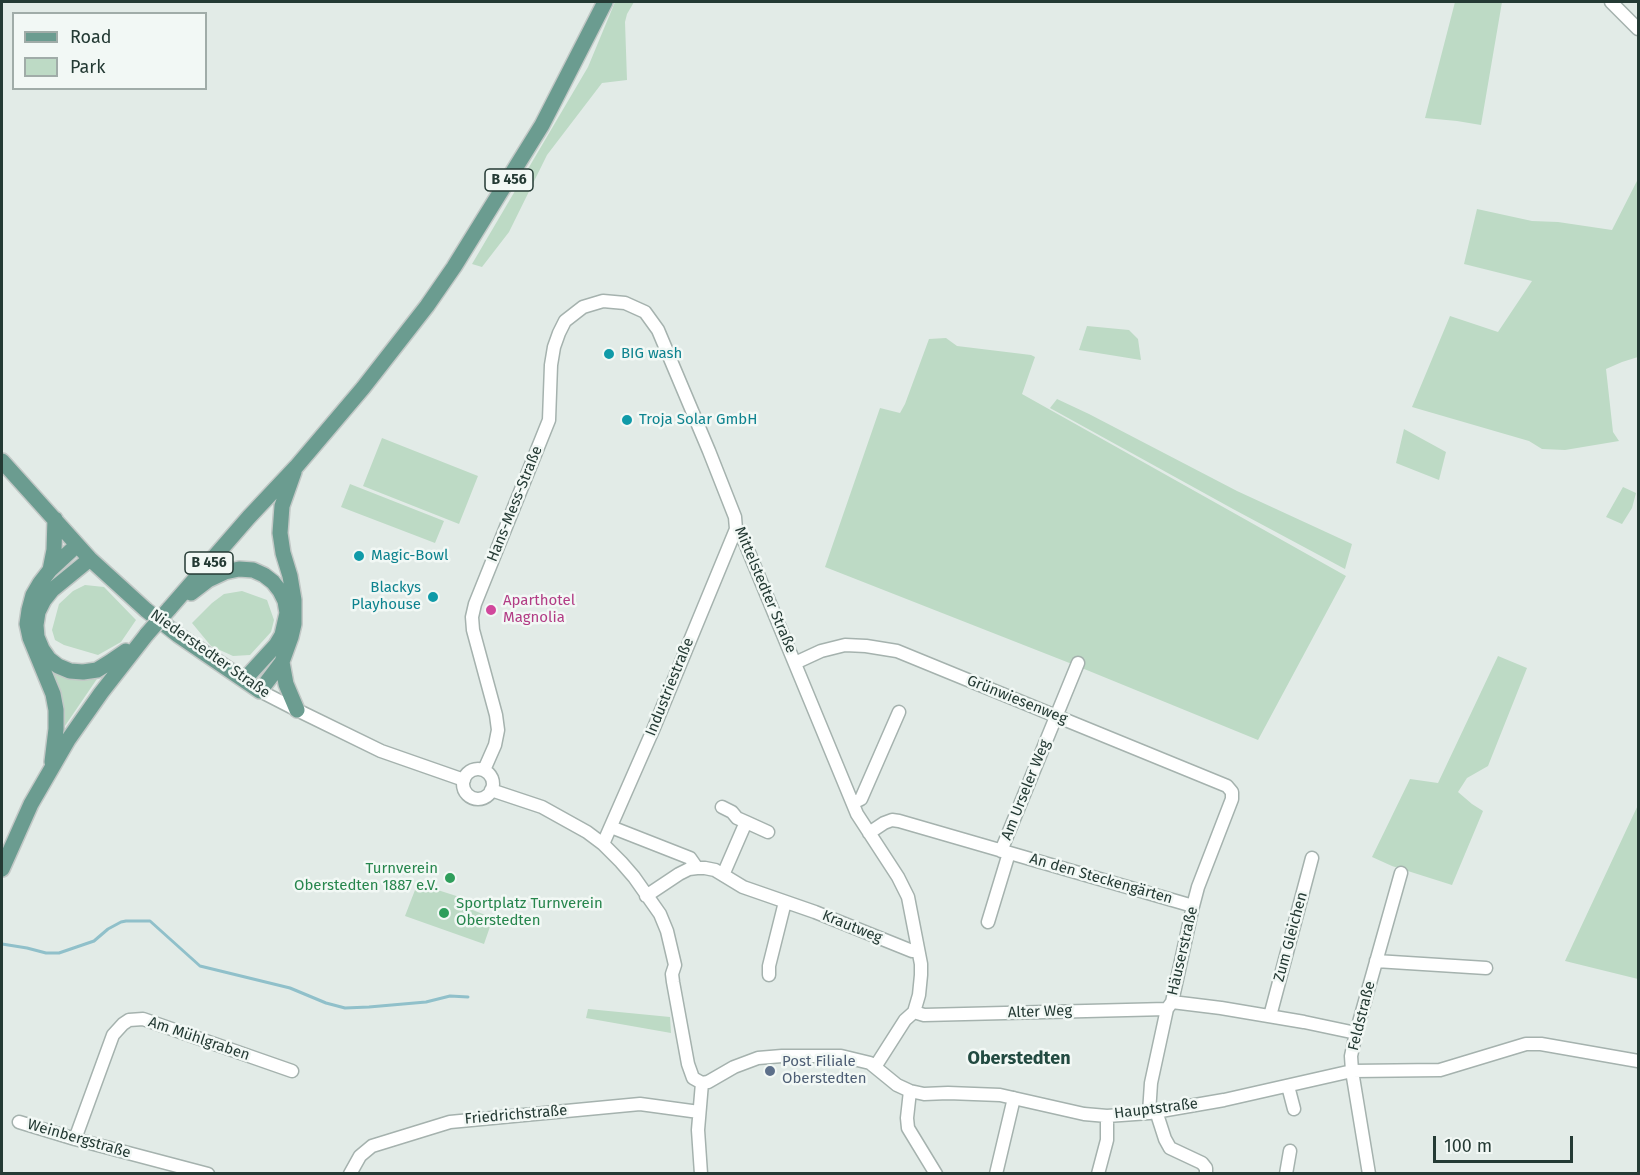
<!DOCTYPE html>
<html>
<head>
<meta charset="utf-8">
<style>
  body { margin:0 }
  #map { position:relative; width:1640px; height:1175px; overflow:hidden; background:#e2ebe7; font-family:"Fira Sans",sans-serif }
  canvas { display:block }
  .frame { position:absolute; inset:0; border:3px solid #243a34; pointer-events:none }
  .legend { position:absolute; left:12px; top:12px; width:195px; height:78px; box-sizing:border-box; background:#f2f8f5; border:2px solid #a0aca8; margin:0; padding:8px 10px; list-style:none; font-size:18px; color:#243a34 }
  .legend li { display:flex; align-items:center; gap:12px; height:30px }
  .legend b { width:30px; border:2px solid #a0aca8 }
  .scale { position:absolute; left:1433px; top:1136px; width:140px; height:27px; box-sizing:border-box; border:3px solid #243a34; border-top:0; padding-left:8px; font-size:18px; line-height:21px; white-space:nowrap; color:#243a34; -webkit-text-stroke:4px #f2f8f5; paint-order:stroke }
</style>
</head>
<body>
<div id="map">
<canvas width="1640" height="1175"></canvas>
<div class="frame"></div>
<ul class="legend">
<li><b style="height:8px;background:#6b9c90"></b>Road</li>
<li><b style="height:16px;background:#bddac5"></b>Park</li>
</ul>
<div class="scale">100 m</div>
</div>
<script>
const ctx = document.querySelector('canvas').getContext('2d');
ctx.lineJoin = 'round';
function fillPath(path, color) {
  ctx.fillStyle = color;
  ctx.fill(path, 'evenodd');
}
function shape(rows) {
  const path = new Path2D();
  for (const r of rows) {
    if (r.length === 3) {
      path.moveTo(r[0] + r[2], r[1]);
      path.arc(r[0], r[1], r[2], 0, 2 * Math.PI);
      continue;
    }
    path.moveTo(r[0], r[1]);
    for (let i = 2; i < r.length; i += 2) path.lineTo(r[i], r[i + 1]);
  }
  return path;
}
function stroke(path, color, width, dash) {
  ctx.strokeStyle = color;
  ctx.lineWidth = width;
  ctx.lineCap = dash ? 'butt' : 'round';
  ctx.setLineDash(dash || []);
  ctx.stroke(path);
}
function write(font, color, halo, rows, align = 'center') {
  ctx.font = font + ' "Fira Sans",sans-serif';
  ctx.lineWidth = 5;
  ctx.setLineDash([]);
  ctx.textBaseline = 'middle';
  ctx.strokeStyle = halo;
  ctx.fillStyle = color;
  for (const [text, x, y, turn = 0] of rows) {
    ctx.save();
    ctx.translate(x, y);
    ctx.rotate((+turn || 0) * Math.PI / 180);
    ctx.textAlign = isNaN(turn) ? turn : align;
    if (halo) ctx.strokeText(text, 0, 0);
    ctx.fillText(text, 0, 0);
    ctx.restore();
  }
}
const green = shape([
  [615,2,634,2,627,14,625,22,627,80,602,83,547,155,509,232,482,267,472,264,588,67],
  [1455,2,1502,2,1481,125,1457,121,1425,118],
  [1638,179,1638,357,1622,362,1606,369,1613,432,1619,441,1565,450,1542,449,1529,441,1412,407,1450,316,1498,332,1532,281,1464,264,1477,209,1532,221,1558,222,1612,230],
  [1087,326,1129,330,1138,339,1141,360,1079,350],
  [946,338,957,346,1031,355,1035,357,1022,394,1346,576,1258,740,1072,664,825,567,880,408,900,413,905,404,929,339],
  [1057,399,1089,414,1237,491,1352,544,1345,569,1233,509,1050,408],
  [1404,429,1446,452,1439,480,1396,463],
  [382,438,478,476,459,524,363,486],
  [350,484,444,521,435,543,341,507],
  [1623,487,1636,493,1632,508,1622,524,1606,517],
  [85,585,104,587,136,620,121,642,98,655,64,645,55,640,52,630,59,604,73,591],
  [242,591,267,600,274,620,271,632,250,655,233,656,211,646,192,623,212,603,224,594],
  [1498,656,1527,668,1488,766,1467,778,1458,792,1472,804,1483,811,1452,885,1392,866,1372,857,1410,779,1438,783],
  [41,664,53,673,68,678,101,673,54,742],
  [1638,805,1638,979,1565,961],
  [422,885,472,901,470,909,493,918,484,944,405,916,415,890,419,891],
  [588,1009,670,1017,671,1033,586,1018]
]);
const stream = shape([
  [2,944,27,948,46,953,59,953,94,941,108,929,121,922,126,921,150,921,200,966,290,988,326,1003,345,1008,369,1007,426,1002,450,996,468,997]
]);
const minor = shape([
  [1611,2,1638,29],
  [795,663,821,651,845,645,866,646,897,651,1227,786,1232,792,1232,799,1198,887,1193,906,1172,1002,1167,1009,1151,1083,1149,1113],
  [260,691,297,710,381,751,464,780],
  [478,784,15],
  [484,770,495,745,498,730,496,715,473,630,472,617,475,604,549,420,551,365,554,347,559,333,565,321,583,307,603,301,625,303,645,312,658,330,709,451,735,517,736,529,743,538,857,814,898,877,908,897,921,964,921,975,919,995,914,1012,905,1020,875,1067],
  [491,790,542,807,587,832,603,844,621,862,634,877,660,914,667,931,675,965,672,974,673,982,688,1064,693,1078,702,1083],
  [853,803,861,799,899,712],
  [722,807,732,812,737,818,746,822],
  [611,827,690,858,697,868,705,868,715,870,743,887,815,912,912,951,918,950],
  [869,833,884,823,892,820,899,821,1193,906],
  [603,844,653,730,736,529],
  [1001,851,1078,663],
  [723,875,746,822,768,832],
  [646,896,679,874,689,869,697,868],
  [988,922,1009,853],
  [1376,961,1486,968],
  [769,975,769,966,785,902],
  [1172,1002,1221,1008,1304,1022,1356,1033],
  [914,1012,924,1015,1167,1009],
  [1270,1016,1312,858],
  [702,1083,708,1082,734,1067,758,1058,782,1056,841,1056,870,1063,897,1085,910,1091,924,1094,948,1093,1000,1095,1084,1114,1107,1116,1149,1113,1224,1100,1352,1071,1440,1070,1526,1044,1541,1044,1638,1061],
  [1288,1086,1294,1109],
  [910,1091,907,1118,908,1128,936,1174],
  [1156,1111,1165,1139,1170,1148,1202,1163,1206,1168,1206,1174],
  [19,1122,75,1139,208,1174],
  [75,1139,113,1035,123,1024,129,1020,143,1019,292,1071],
  [350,1174,360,1156,372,1146,450,1122,640,1104,699,1112],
  [701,1174,698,1130,702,1083],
  [996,1174,1014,1098],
  [1098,1174,1107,1140,1107,1116],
  [1286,1174,1290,1151],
  [1369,1174,1352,1071,1351,1056,1356,1033,1401,873]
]);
const major = shape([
  [2,461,90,559,146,610,178,635,260,691,282,662,291,637,294,624,294,600,290,576,283,553,280,533,282,506,294,472],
  [90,559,52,590,44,600,38,612,36,625,37,637,42,649,49,659,58,666,70,671,83,672,97,670,110,662,126,651],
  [50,570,54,550,55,519],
  [191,593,208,580,225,572,239,569,253,570,264,575,273,582,280,591,285,601,287,613,282,635,276,645,244,680],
  [169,609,249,517,296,467,363,388,427,306,454,267,542,125,605,2],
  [282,662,286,684,297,710],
  [52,762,56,729,56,710,53,694,30,638,27,624,29,610,33,595,40,583,50,570,77,545],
  [2,869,31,804,68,740,101,693,147,634]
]);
const majorBridge = shape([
  [147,634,169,609]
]);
const markers = [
  [609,354,6,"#0f9aa8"],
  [627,420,6,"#0f9aa8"],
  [359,556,6,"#0f9aa8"],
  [433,597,6,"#0f9aa8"],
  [491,610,6,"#d1479c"],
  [450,878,6,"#2e9e5b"],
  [444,913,6,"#2e9e5b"],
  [770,1071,6,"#5c6f8a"]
];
const shields = [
  [509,180,48],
  [209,563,48]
];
const shieldNames = [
  ["B 456",509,180],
  ["B 456",209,563]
];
const cultureNames = [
  ["BIG wash",621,354],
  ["Troja Solar GmbH",639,420],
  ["Magic-Bowl",371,556],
  ["Blackys",421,588,"right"],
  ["Playhouse",421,605,"right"]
];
const streetNames = [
  ["Hans-Mess-Straße",515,504,-68],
  ["Mittelstedter Straße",765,590,67],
  ["Niederstedter Straße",210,654,35],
  ["Industriestraße",670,687,-68],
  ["Grünwiesenweg",1017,700,22],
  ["Am Urseler Weg",1026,790,-68],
  ["An den Steckengärten",1101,879,16],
  ["Krautweg",852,927,22],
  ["Zum Gleichen",1291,937,-75],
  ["Häuserstraße",1183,951,-77],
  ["Alter Weg",1040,1012,-2],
  ["Feldstraße",1362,1016,-76],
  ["Am Mühlgraben",199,1039,19],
  ["Hauptstraße",1156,1109,-7],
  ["Friedrichstraße",516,1115,-5],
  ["Weinbergstraße",79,1139,16]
];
const hotelNames = [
  ["Aparthotel",503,601],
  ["Magnolia",503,618]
];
const leisureNames = [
  ["Turnverein",438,869],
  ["Oberstedten 1887 e.V.",438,886],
  ["Sportplatz Turnverein",456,904,"left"],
  ["Oberstedten",456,921,"left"]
];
const serviceNames = [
  ["Post Filiale",782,1062],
  ["Oberstedten",782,1079]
];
const quarterNames = [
  ["Oberstedten",1019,1059]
];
fillPath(green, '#bddac5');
stroke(stream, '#90c0ca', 3);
stroke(minor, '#a5b2ae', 15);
stroke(major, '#c2c8c6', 18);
stroke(minor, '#fff', 12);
stroke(major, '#6b9c90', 15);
stroke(majorBridge, '#c2c8c6', 18, []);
stroke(majorBridge, '#6b9c90', 15);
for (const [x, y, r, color] of markers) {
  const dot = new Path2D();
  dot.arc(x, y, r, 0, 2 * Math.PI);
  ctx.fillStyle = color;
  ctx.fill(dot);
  stroke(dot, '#f2f8f5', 2);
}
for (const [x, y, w] of shields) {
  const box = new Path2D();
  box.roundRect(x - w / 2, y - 11, w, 22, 4.5);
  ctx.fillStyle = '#f2f8f5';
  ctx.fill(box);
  stroke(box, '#243a34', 1.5);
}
write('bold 14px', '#243a34', null, shieldNames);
write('15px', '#0d838f', '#f2f8f5', cultureNames, 'left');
write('15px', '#243a34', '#f2f8f5', streetNames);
write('15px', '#b23c85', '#f2f8f5', hotelNames, 'left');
write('15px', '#27864d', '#f2f8f5', leisureNames, 'right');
write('15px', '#4e5e75', '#f2f8f5', serviceNames, 'left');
write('bold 18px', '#224a41', '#f2f8f5', quarterNames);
</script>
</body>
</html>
